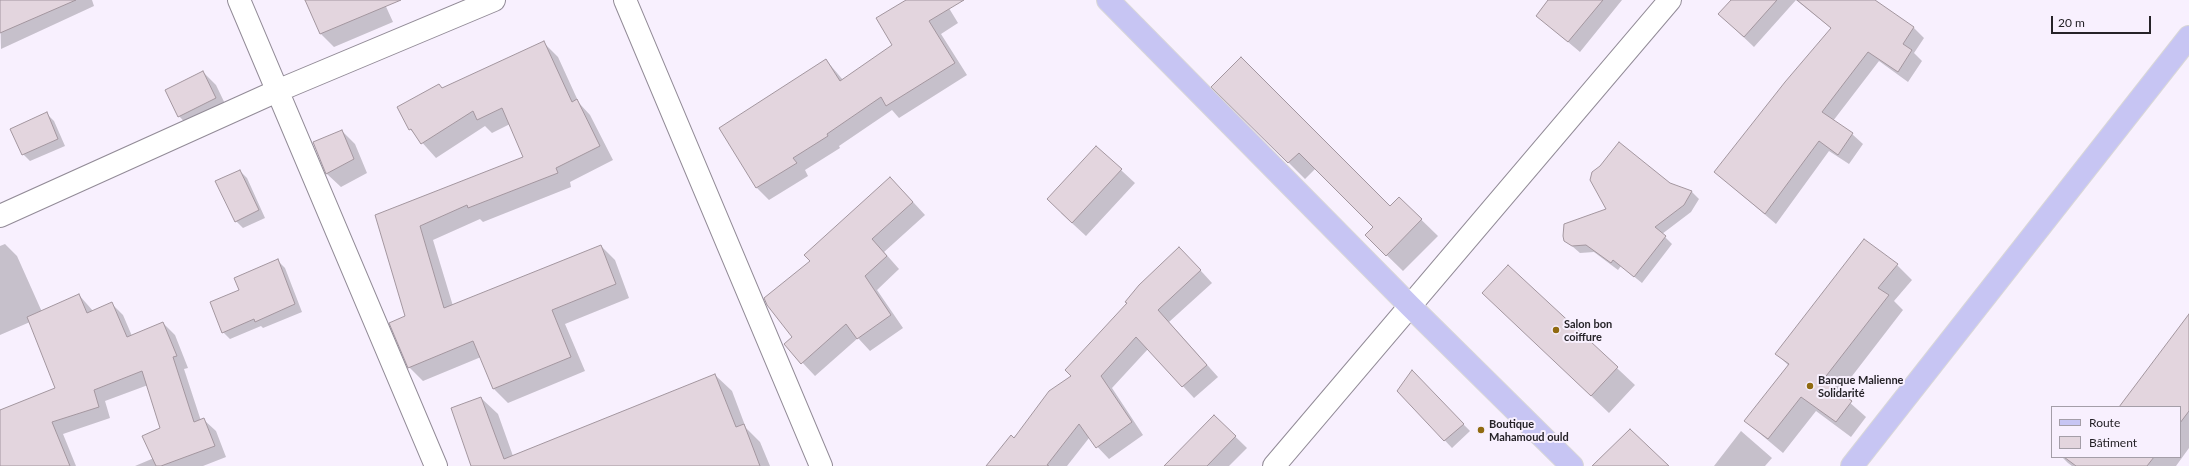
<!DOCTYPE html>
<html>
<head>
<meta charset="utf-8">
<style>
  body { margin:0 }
  #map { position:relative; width:2189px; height:466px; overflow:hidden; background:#f8f0fe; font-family:Lato,sans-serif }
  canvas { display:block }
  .legend { position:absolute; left:2051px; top:406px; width:130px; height:52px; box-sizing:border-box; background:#f8f0fe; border:1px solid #a49ea8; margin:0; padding:5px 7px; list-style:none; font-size:12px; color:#262328 }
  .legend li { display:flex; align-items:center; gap:8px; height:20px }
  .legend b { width:20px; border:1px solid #a49ea8 }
  .scale { position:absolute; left:2051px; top:16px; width:100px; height:18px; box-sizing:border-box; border:2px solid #262328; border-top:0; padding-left:5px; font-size:12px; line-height:14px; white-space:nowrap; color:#262328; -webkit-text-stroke:3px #f8f0fe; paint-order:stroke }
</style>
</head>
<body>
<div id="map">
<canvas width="2189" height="466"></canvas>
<ul class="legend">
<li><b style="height:5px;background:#c7c5f3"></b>Route</li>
<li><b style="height:11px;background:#e3d5de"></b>Bâtiment</li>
</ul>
<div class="scale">20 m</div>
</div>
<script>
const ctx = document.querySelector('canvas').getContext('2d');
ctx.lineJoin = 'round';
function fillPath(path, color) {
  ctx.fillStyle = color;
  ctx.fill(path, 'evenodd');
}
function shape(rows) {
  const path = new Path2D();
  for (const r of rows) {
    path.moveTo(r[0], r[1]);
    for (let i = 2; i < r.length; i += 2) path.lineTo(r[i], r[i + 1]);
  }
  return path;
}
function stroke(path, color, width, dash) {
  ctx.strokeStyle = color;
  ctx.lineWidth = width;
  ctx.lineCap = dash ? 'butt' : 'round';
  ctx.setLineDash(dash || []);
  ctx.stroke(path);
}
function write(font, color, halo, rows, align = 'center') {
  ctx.font = font + ' Lato,sans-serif';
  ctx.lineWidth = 4;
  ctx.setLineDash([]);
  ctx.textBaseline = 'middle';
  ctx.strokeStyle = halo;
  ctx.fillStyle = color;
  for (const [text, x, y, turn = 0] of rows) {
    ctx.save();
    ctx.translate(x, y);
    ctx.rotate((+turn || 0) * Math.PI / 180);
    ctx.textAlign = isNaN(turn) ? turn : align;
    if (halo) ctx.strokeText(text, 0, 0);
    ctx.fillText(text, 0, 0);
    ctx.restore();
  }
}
const shadow = shape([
  [5,0,92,0,94,6,1,49,0,2],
  [306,0,383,0,393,22,334,47,321,34],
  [908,0,944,0,958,23,941,34,967,75,899,118,892,110,839,146,840,148,805,170,808,176,769,200,757,188,720,129,826,60,843,80,893,46],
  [1550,0,1622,0,1580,52,1537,16],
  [1732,0,1874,0,1914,28,1924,38,1914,53,1922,61,1908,82,1879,61,1833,121,1852,134,1863,144,1849,164,1829,151,1776,224,1715,172,1832,29,1796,0,1754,47,1719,14],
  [544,43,558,57,579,103,590,115,613,160,570,182,571,187,483,222,480,219,433,240,453,306,601,246,615,260,629,298,565,324,585,371,508,403,494,389,481,357,423,381,409,367,407,317,376,216,524,158,510,124,492,133,485,126,436,158,410,129,443,89],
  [203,72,216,85,229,112,192,130,179,116],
  [1213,87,1390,207,1399,198,1438,236,1403,271,1366,235,1374,227,1316,168,1305,179],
  [47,114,54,121,65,146,30,161,23,154],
  [342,131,355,144,367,173,341,187,327,174,314,142],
  [1096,147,1135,183,1086,236,1061,213],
  [240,171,247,178,265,218,243,228,236,221],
  [1670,184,1692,192,1699,199,1691,212,1662,234,1672,244,1642,283,1621,266,1618,270,1594,252,1580,253,1565,240,1608,209],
  [903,191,925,215,884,252,899,269,877,290,903,328,870,351,858,338,815,376,785,344,794,337],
  [5,244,17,256,42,312,79,295,93,311,111,303,123,315,132,336,163,323,175,335,188,368,184,369,201,421,204,420,216,431,226,457,203,466,135,466,154,458,161,429,148,385,105,401,110,418,63,434,76,466,32,466,0,441,0,410,56,389,30,322,0,335,0,246],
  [277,260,285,268,302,312,263,328,261,326,230,339,223,332,240,290],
  [1191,260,1212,283,1169,322,1218,377,1194,398,1148,349,1112,388,1143,435,1109,459,1089,438,1067,466,987,466,1072,376],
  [1897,265,1912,280,1894,301,1903,310,1839,393,1866,417,1851,437,1816,411,1783,453,1745,421,1789,366,1777,354],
  [1508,266,1635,385,1609,413,1501,310],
  [2189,316,2189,448,2176,466,2072,466,2068,463,2062,457,2180,457,2180,407,2120,407],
  [1412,372,1470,431,1452,448,1398,391],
  [715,375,732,391,746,428,760,442,770,466,473,466,481,398,498,414,513,456],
  [1214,416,1247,448,1229,466,1165,466],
  [1741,431,1772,458,1765,466,1714,466]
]);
const building = shape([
  [0,0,76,0,0,33,0,0],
  [305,0,401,0,320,34,305,0],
  [906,0,964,0,929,21,955,63,886,106,881,97,827,134,828,136,793,158,797,163,756,188,719,128,826,59,840,81,892,45,876,18,906,0],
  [1548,0,1603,0,1568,42,1536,16,1548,0],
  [1731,0,1777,0,1744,37,1718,14,1731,0],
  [1797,0,1875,0,1914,27,1903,44,1912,50,1898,72,1868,52,1822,112,1853,133,1838,155,1819,141,1765,214,1714,172,1785,82,1831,28,1797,0],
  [544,41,572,102,577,99,600,146,556,168,558,173,468,208,467,205,420,226,444,308,601,245,616,284,552,310,571,357,493,389,473,341,408,368,389,323,405,316,375,215,523,157,502,108,477,120,473,111,421,144,411,129,409,130,397,107,439,84,442,88,544,41],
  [1241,57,1390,206,1399,197,1422,219,1386,256,1365,235,1373,227,1299,153,1288,163,1211,87,1241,57],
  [203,71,216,98,178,117,165,90,203,71],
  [47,112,58,139,22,155,10,129,47,112],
  [342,130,354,159,326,174,313,142,342,130],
  [1619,142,1670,183,1692,191,1684,205,1655,227,1666,236,1634,277,1613,260,1611,263,1586,245,1572,246,1564,241,1563,236,1564,224,1606,209,1590,180,1592,172,1600,166,1619,142],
  [1096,146,1122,169,1072,223,1047,199,1096,146],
  [240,170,259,210,235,222,215,181,240,170],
  [890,177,913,202,872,239,887,256,865,276,891,315,857,339,846,324,801,364,784,344,792,337,767,305,764,298,810,261,804,255,890,177],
  [1864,239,1898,264,1878,288,1889,295,1823,380,1852,401,1836,422,1801,397,1768,439,1744,421,1789,364,1775,354,1864,239],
  [1179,247,1201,270,1158,310,1207,365,1182,387,1136,337,1101,376,1132,422,1096,448,1079,424,1047,465,1049,466,986,466,1011,435,1014,438,1049,391,1071,376,1065,370,1127,303,1125,302,1139,285,1179,247],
  [278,259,295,304,255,322,254,319,222,333,210,302,239,290,234,278,278,259],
  [1508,265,1618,367,1591,396,1482,293,1508,265],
  [79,294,87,313,112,302,127,337,163,322,177,356,173,357,194,422,204,418,215,446,161,466,156,466,142,436,160,428,142,371,94,390,99,407,52,422,70,466,0,466,0,410,55,388,27,317,79,294],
  [2189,314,2189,411,2180,423,2180,407,2119,407,2189,314],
  [1412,370,1464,424,1444,441,1397,391,1412,370],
  [715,374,736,427,744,424,760,466,471,466,451,408,481,397,504,459,715,374],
  [1214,415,1236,436,1207,466,1164,466,1214,415],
  [1630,429,1669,466,1592,466,1630,429],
  [2064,457,2154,457,2147,466,2076,466,2064,457]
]);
const minor = shape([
  [239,0,436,466],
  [625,0,821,466],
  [0,216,277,91,494,0],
  [1274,466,1670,0]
]);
const major = shape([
  [1108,0,1410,306,1572,466],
  [1852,466,2189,37]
]);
const markers = [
  [1556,330,4,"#906a10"],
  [1810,386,4,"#906a10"],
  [1481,430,4,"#906a10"]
];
const poiNames = [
  ["Salon bon",1564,324],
  ["coiffure",1564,337],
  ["Banque Malienne",1818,380],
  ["Solidarité",1818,393],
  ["Boutique",1489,424],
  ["Mahamoud ould",1489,437]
];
fillPath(shadow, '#0003');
fillPath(building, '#e3d5de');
stroke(building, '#a3969f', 1);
stroke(minor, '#928b97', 24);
stroke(major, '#d8d7d8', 24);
stroke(minor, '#fff', 22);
stroke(major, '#c7c5f3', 22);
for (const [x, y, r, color] of markers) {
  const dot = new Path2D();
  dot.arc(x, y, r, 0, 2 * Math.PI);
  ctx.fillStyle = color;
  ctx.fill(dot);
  stroke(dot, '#f8f0fe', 1.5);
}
write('bold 11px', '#262328', '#f8f0fe', poiNames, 'left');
</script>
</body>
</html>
